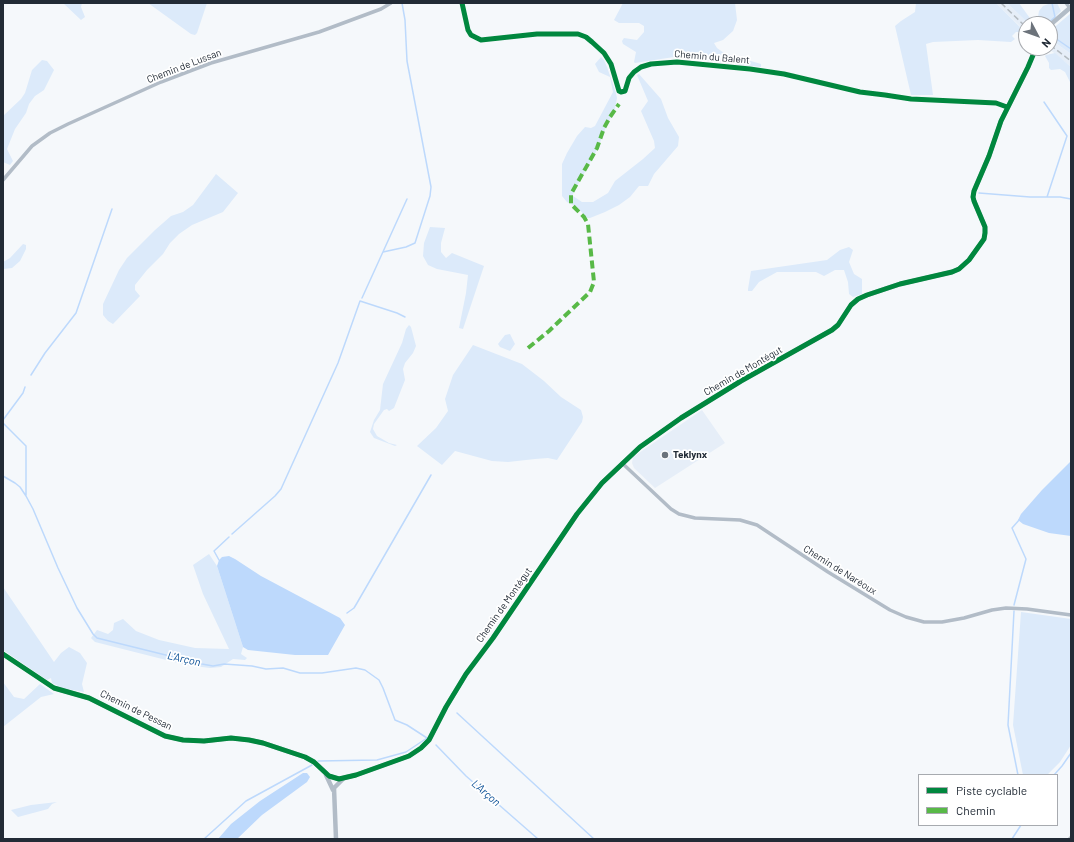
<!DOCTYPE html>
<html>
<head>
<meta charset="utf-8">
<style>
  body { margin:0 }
  #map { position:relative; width:1074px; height:842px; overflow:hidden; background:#f5f8fb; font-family:Barlow,sans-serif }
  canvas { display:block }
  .frame { position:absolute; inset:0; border:4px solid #222b36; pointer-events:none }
  .legend { position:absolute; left:918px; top:774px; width:140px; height:52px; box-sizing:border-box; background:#fff; border:1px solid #a7aaaf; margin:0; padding:5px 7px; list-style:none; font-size:12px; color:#222b36 }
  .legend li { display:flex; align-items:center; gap:8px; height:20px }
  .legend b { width:20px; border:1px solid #a7aaaf }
  .north { position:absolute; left:1018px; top:16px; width:40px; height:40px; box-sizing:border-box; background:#fff; border:1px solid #a7aaaf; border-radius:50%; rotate:131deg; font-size:11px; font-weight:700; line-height:16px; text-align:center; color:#222b36 }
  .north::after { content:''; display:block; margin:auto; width:14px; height:18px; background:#6c737b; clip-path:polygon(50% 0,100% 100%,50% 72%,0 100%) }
</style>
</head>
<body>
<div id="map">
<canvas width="1074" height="842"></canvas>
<div class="frame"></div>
<ul class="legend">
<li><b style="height:5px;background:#00873e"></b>Piste cyclable</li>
<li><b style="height:5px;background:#58b947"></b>Chemin</li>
</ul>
<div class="north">N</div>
</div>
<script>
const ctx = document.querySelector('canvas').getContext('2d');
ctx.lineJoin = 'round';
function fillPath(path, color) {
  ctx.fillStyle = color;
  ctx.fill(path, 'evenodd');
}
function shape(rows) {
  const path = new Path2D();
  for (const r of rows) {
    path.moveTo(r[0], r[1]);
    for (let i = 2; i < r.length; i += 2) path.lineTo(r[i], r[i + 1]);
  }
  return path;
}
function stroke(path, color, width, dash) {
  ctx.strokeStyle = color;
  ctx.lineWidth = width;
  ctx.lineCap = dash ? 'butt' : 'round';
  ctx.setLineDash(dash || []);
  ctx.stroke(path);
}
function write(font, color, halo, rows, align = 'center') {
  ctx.font = font + ' Barlow,sans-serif';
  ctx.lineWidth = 3.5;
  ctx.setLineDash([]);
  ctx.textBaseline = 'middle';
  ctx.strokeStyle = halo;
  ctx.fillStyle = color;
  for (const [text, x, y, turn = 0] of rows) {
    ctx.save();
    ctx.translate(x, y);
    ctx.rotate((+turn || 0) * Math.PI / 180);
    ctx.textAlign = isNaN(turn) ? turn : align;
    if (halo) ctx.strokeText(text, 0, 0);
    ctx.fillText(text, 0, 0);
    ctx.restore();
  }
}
const built = shape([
  [996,3,1007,3,1029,24,1026,24,1026,32],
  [1050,39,1071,54,1071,67,1048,48,1050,48],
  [702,410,725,443,655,488,634,468,632,463,633,457]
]);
const green = shape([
  [63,3,82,3,81,7,85,17,81,20],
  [148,3,207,3,197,33,195,35,191,34],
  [623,3,735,3,737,20,733,31,723,40,714,43,717,48,724,53,761,64,761,67,674,57,635,63,634,62,636,52,623,44,622,41,624,38,637,40,644,32,644,26,639,23,619,23,614,20],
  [916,3,996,3,1022,29,1020,32,1016,32,1012,36,1015,39,1011,42,978,40,933,42,926,44,933,95,911,95,895,26,901,21,915,12],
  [1007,3,1019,3,1032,21,1032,24,1029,24],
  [1051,3,1057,3,1061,11,1048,24,1039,24,1038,17,1039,11,1043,6],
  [1071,13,1071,54,1050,39,1050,31],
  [1055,53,1071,67,1071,84,1065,72,1060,69,1051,70,1049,68,1049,63,1045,56,1046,55],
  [601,57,604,60,607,67,616,93,617,98,614,114,610,119,604,132,598,148,573,194,573,196,582,202,593,202,608,193,615,181,643,159,655,148,654,141,641,111,648,101,637,75,639,74,661,99,668,118,679,137,678,146,654,174,648,186,639,186,630,197,619,205,605,212,590,218,587,218,577,207,567,202,562,196,562,164,567,153,577,136,585,127,591,128,595,126,613,92,610,77,599,72,595,64],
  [42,60,47,61,54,70,44,90,35,96,29,104,26,113,15,129,7,149,13,161,10,165,3,162,3,116,21,99,25,93,32,70],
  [216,174,238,193,223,212,192,225,179,234,170,243,163,254,147,270,135,285,135,290,140,296,113,324,108,321,103,315,103,304,119,270,127,258,155,230,171,216,183,212,193,205],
  [430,227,445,228,441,243,441,252,446,258,452,253,484,266,463,329,459,328,466,293,468,275,437,269,428,265,423,256,424,243],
  [23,244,26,245,26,249,20,261,12,268,3,269,3,262,10,258],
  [849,247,853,250,849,262,854,274,862,279,862,294,853,297,849,294,848,282,844,270,835,270,824,276,816,272,777,272,759,282,752,291,748,291,748,289,751,271,827,260,840,250],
  [409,325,411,327,416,346,413,353,405,363,403,369,405,380,394,408,389,411,387,409,384,410,374,424,373,429,377,436,389,443,397,445,395,446,374,438,370,432,374,420,380,410,383,384,402,343,406,329],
  [510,334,515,344,510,351,500,347,498,344,505,335],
  [473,345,522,364,544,381,561,397,581,410,583,417,582,422,557,460,548,458,535,459,508,462,492,461,455,451,442,465,417,446,436,428,448,411,445,399,453,375],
  [209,554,217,566,243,647,241,654,247,658,245,660,233,659,221,667,210,668,186,665,95,642,91,638,97,630,108,634,113,630,114,623,123,619,136,631,159,640,195,648,229,649,203,594,193,565],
  [3,587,54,662,61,653,69,647,80,653,87,663,82,684,84,692,62,688,52,683,51,678,47,680,3,650],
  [1021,612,1071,619,1071,745,1060,762,1047,775,1023,775,1013,725],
  [3,682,14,697,24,699,40,684,54,694,41,697,3,727],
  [57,802,52,804,48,809,18,817,11,810,31,805]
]);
const water = shape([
  [1071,461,1071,536,1049,533,1023,524,1018,520,1021,514,1042,490],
  [229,556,235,559,261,576,340,618,345,625,328,655,295,655,248,650,243,647,217,566,219,560,222,557],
  [303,773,307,773,310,777,307,782,262,815,237,839,218,839,231,824,260,801]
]);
const stream = shape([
  [1047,24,1055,17,1052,3],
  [1050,30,1055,38,1071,49],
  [1044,102,1067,136,1047,197],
  [979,193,1030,197,1060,197,1071,199],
  [383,252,406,247,415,243,430,196,431,187,407,61,405,20,402,3],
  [362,298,407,199],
  [31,375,45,353,76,313,112,209],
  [3,420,23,393,25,387],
  [3,423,26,446,26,495],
  [3,476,15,483,20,487,26,496,33,509,58,568,77,608,93,634,97,638,202,664,213,666,224,664,252,666,266,669,283,668,300,673,322,673,356,668,365,670,379,680,383,688,395,720,407,725,427,738,406,752,377,760,318,761],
  [232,534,275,496,281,489,338,363,360,301,397,313,405,317],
  [219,560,214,551,229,537],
  [1014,605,1026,559,1012,528,1020,519],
  [1014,611,1008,725,1018,775],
  [347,613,354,608,357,603,431,475],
  [457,713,594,839],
  [436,745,466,776,538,839],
  [1054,775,1062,766,1071,753],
  [204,839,246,801,312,765],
  [1012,839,1021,825]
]);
const minor = shape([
  [462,3,468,30,471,35,481,40,537,34,578,34,586,37,592,42,604,53,611,64,619,91,621,92,625,91,629,78,634,72,641,67,651,64,677,62,750,69,784,74,860,92,885,95,911,99,996,103,1007,107],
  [1066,3,1070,8],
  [3,180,32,146,50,133,68,124,161,82,211,63,319,32,381,9,391,3],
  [622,463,671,509,679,514,695,518,740,520,757,525,828,572,890,610,906,617,924,622,942,622,964,618,992,610,1006,608,1027,609,1071,615]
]);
const tertiary = shape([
  [1050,25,1071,7],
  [3,654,54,688,89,698,165,736,183,740,204,741,231,738,249,740,263,743,305,757,314,762,329,776,339,779,356,775,409,756,421,748,429,740,446,707,466,674,493,638,577,514,602,483,640,447,681,418,741,381,832,330,838,325,851,305,858,299,867,295,900,284,952,272,959,269,969,260,984,239,985,233,985,227,974,201,973,197,974,191,989,156,1001,121,1028,67,1036,48],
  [326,775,333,790],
  [336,839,334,788,343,779]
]);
const rail = shape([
  [1001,3,1026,27],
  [1050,45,1071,61],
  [1068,839,1071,836]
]);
const quiet = shape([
  [528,348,549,331,590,292,594,282,588,224,584,217,571,204,571,194,597,148,604,128,610,117,619,104]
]);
const cycleway = shape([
  [462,3,468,30,471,35,481,40,537,34,578,34,586,37,592,42,604,53,611,64,619,91,621,92,625,91,629,78,634,72,641,67,651,64,677,62,750,69,784,74,860,92,885,95,911,99,996,103,1007,107],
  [3,654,54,688,89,698,165,736,183,740,204,741,231,738,249,740,263,743,305,757,314,762,329,776,339,779,356,775,409,756,421,748,429,740,446,707,466,674,493,638,577,514,602,483,640,447,681,418,741,381,832,330,838,325,851,305,858,299,867,295,900,284,952,272,959,269,969,260,984,239,985,233,985,227,974,201,973,197,974,191,989,156,1001,121,1028,67,1036,48]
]);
const markers = [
  [665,455,4,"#6c737b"]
];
const streetNames = [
  ["Chemin du Balent",712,57,5],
  ["Chemin de Lussan",184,66,-21],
  ["Chemin de Montégut",743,371,-30],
  ["Chemin de Naréoux",840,570,32],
  ["Chemin de Montégut",504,605,-55],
  ["Chemin de Pessan",136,710,26]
];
const poiNames = [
  ["Teklynx",673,455]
];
const waterNames = [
  ["L'Arçon",184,659,13],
  ["L'Arçon",486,793,41]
];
fillPath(built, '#e6eef8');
fillPath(green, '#dceafa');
fillPath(water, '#bdd9fc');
stroke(stream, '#bdd9fc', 1.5);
stroke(minor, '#b2bcc7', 3.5);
stroke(tertiary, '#b2bcc7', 4.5);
stroke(rail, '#b4bbc1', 1.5, [6, 3]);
stroke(quiet, '#58b947', 4, [8, 4]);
stroke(cycleway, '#00873e', 5);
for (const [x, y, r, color] of markers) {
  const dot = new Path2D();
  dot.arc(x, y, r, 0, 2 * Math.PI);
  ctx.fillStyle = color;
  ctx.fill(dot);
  stroke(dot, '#fff', 1.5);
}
write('10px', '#222b36', '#fff', streetNames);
write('bold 10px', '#222b36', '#fff', poiNames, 'left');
write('italic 11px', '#0e5297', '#fff', waterNames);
</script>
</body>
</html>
